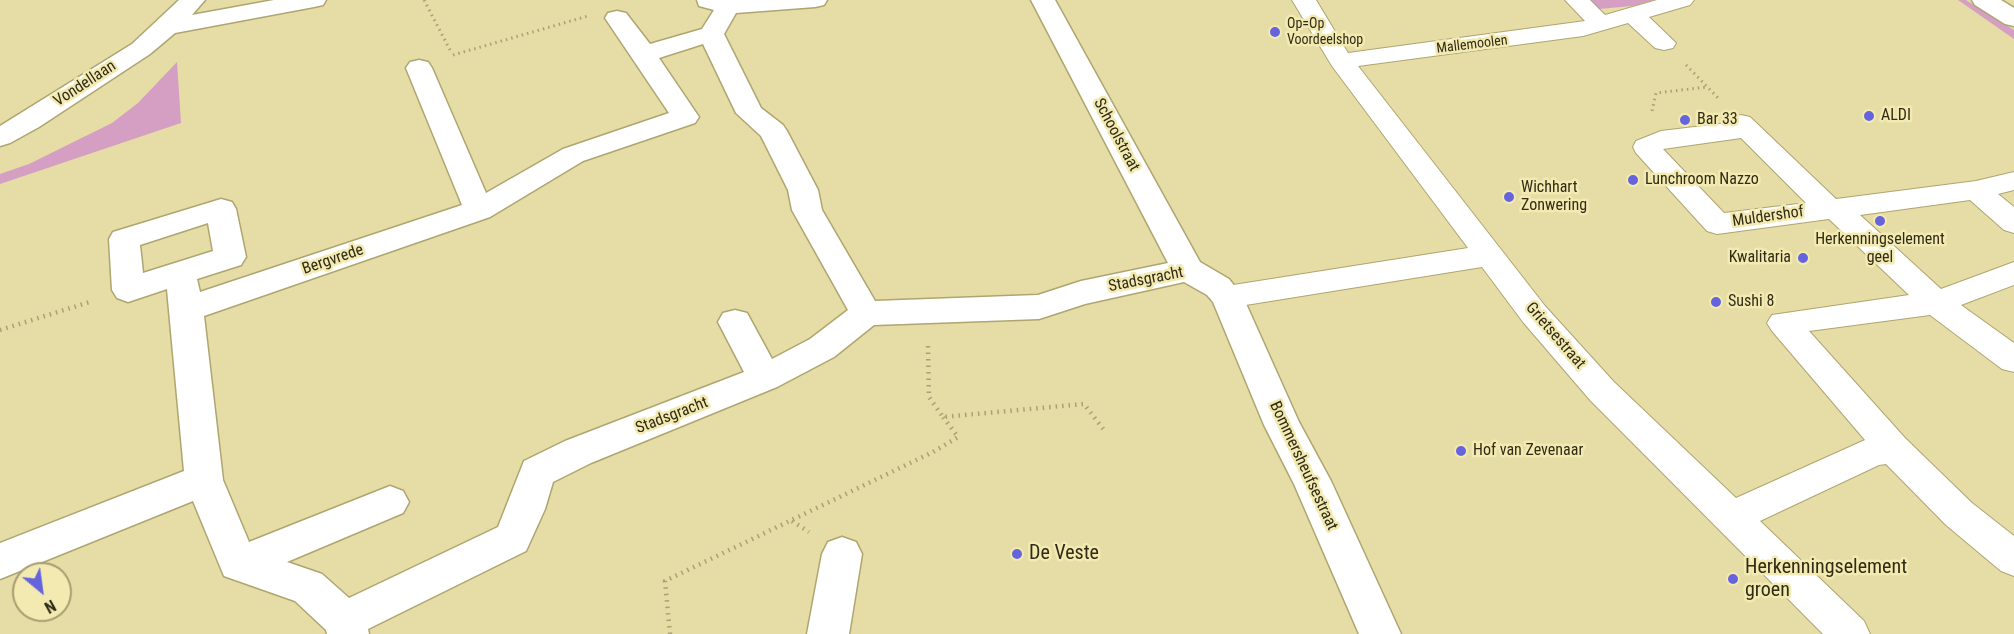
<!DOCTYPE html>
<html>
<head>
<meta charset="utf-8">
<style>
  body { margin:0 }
  #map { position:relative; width:2014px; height:634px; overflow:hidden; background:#e6dca5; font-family:"Roboto Condensed",sans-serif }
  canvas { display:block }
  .north { position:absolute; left:12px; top:562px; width:60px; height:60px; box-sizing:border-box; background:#f3eab2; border:2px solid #a59e73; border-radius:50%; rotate:151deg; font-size:16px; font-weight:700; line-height:24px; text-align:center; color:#2f2b15 }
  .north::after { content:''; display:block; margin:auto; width:21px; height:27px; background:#6664dd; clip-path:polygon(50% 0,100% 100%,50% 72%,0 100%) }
</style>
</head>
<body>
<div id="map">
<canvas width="2014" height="634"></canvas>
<div class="north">N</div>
</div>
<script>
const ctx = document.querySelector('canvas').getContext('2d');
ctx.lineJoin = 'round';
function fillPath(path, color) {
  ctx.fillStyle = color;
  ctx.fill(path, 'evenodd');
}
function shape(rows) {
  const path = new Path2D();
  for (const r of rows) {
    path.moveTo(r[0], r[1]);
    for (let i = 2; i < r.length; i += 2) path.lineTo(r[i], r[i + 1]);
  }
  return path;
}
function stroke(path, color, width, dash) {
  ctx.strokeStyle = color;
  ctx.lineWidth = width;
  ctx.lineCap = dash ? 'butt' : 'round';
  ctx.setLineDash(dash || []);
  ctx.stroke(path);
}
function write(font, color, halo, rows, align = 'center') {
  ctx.font = font + ' "Roboto Condensed",sans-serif';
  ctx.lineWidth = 5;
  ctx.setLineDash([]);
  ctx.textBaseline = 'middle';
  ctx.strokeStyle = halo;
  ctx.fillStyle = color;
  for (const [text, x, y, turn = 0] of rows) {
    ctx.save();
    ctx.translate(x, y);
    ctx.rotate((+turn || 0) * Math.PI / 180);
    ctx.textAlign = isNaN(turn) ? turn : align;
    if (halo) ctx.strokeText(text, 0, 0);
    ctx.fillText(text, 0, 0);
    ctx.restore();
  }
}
const green = shape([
  [1589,0,1654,0,1632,6,1599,9],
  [1958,0,1966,0,2014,30,2014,39],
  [177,62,181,123,0,184,0,174,29,164,112,123,138,103]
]);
const pathFar1 = shape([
  [424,0,450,50],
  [453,55,588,16],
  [1686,65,1720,100],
  [1652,111,1656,93,1707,87]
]);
const path = shape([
  [0,330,93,301],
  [928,346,929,397,943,417,1084,404,1104,430],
  [792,521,809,532],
  [670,634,665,581,933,452,958,437,943,417]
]);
const pedestrian = shape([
  [1292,0,1316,0,1348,53,1585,21,1565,0,1590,0,1605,15,1657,0,1694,0,1690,5,1649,17,1676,43,1673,48,1664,50,1655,48,1628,23,1583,36,1358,66,1545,306,1614,382,1736,498,1865,440,1772,331,1767,323,1772,315,1909,295,1829,219,1717,234,1707,231,1636,153,1633,147,1636,141,1661,131,1728,123,1732,117,1741,115,1750,117,1836,199,1976,181,2014,172,2014,190,1998,194,2014,207,2014,233,2004,230,1970,200,1860,215,1941,289,2014,262,2014,285,1961,305,2014,343,2014,372,2002,369,1930,315,1809,331,1905,438,1972,503,2014,536,2014,576,2001,571,1946,525,1886,464,1879,465,1760,521,1864,621,1870,634,1823,634,1590,400,1523,322,1482,267,1227,308,1216,305,1212,297,1216,289,1227,286,1468,248,1332,66,1292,0],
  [1741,138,1806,203,1724,213,1663,149,1741,138]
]);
const minor = shape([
  [179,0,205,0,192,15,274,0,326,0,323,5,314,7,175,33,150,54,39,127,10,143,0,146,0,126,132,44,179,0],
  [697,0,827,0,824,5,815,7,736,13,724,34,761,108,783,125,787,131,818,190,822,210,875,301,1038,295,1081,281,1168,263,1031,0,1055,0,1200,262,1229,279,1243,297,1299,422,1331,481,1401,634,1359,634,1294,484,1264,425,1213,302,1207,295,1184,282,1085,304,1039,319,874,325,834,357,777,387,591,463,553,482,545,509,526,551,368,629,369,634,327,634,326,630,295,601,224,576,193,501,0,579,0,543,184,471,167,289,128,302,117,298,112,290,109,239,113,232,221,199,232,202,236,209,246,257,241,265,197,279,200,292,462,205,406,68,410,62,419,60,428,62,432,68,486,193,563,149,669,113,605,18,608,13,617,11,626,13,650,44,702,29,714,10,699,6,697,0],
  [703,44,736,113,761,136,788,190,792,210,848,310,810,339,772,359,747,313,735,310,723,313,718,322,744,372,565,441,524,461,498,527,349,598,322,574,287,562,403,513,409,502,403,491,390,486,249,542,223,480,204,316,490,217,583,161,695,123,699,117,659,58,703,44],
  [208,223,213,251,143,273,140,245,208,223],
  [1972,0,2001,0,2014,8,2014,26,2005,24,1975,5,1972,0],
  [842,537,856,542,862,554,849,634,807,634,822,554,828,542,842,537]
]);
const markers = [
  [1275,32,6,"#6664dd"],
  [1869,116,6,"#6664dd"],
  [1685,120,6,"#6664dd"],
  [1633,180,6,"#6664dd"],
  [1509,197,6,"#6664dd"],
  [1880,221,6,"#6664dd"],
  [1803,258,6,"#6664dd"],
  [1716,302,6,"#6664dd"],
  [1461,451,6,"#6664dd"],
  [1017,554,6,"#6664dd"],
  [1733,579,6,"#6664dd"]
];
const farPoinames = [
  ["Op=Op",1287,24],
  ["Voordeelshop",1287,40]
];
const farStreetnames = [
  ["Mallemoolen",1472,45,-7]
];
const streetNames = [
  ["Vondellaan",85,84,-33],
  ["Schoolstraat",1116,135,62],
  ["Muldershof",1768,217,-8],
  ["Bergvrede",333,260,-19],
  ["Stadsgracht",1146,280,-11],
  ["Grietsestraat",1555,336,49],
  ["Stadsgracht",672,416,-21],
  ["Bommersheufsestraat",1303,466,65]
];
const poiNames = [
  ["ALDI",1881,116],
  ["Bar 33",1697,120],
  ["Lunchroom Nazzo",1645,180],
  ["Wichhart",1521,188],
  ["Zonwering",1521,206],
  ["Herkenningselement",1880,240,"center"],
  ["geel",1880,258,"center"],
  ["Kwalitaria",1791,258,"right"],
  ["Sushi 8",1728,302],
  ["Hof van Zevenaar",1473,451]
];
const nearPoinames = [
  ["De Veste",1029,554],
  ["Herkenningselement",1745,568],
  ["groen",1745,591]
];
fillPath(green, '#d49fc2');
stroke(pedestrian, '#afa570', 2);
stroke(minor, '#afa570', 3);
stroke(pathFar1, '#a9a175', 3, [1.5, 4]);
stroke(path, '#a9a175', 4.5, [1.5, 5]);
fillPath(pedestrian, '#fff');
fillPath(minor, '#fff');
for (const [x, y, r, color] of markers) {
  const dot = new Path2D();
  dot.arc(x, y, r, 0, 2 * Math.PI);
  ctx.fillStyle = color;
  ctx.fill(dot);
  stroke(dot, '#f3eab2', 2);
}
write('14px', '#2f2b15', '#f3eab2', farPoinames, 'left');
write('14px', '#2f2b15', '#f3eab2', farStreetnames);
write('16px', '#2f2b15', '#f3eab2', streetNames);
write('16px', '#2f2b15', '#f3eab2', poiNames, 'left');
write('20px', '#2f2b15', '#f3eab2', nearPoinames, 'left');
</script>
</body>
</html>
